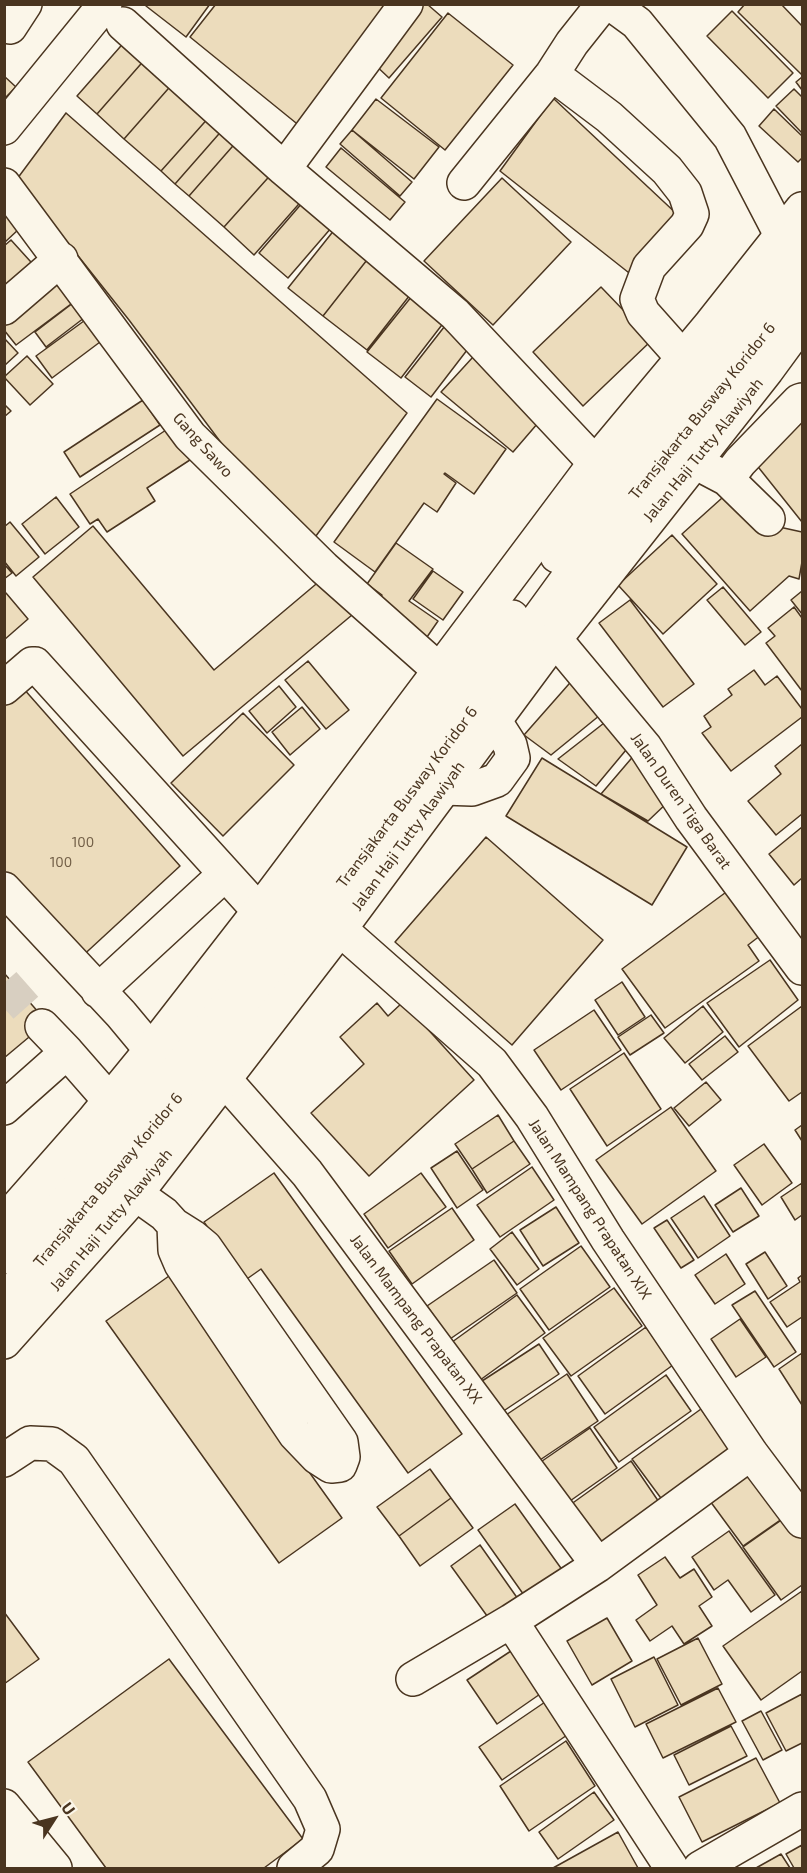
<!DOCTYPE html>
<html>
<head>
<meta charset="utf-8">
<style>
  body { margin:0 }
  #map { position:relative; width:807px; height:1873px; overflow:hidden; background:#fbf6e9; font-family:"Exo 2",sans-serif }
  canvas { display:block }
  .frame { position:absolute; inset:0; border:6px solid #4a3520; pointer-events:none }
  .north { position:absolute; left:24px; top:1789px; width:60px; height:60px; -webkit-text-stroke:4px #fbf6e9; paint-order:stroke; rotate:54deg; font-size:16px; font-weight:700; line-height:24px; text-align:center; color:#4a3520 }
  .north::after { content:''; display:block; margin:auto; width:21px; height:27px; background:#4a3520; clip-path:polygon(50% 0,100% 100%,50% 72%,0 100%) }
</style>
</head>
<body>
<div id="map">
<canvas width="807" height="1873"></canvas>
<div class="frame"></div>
<div class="north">U</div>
</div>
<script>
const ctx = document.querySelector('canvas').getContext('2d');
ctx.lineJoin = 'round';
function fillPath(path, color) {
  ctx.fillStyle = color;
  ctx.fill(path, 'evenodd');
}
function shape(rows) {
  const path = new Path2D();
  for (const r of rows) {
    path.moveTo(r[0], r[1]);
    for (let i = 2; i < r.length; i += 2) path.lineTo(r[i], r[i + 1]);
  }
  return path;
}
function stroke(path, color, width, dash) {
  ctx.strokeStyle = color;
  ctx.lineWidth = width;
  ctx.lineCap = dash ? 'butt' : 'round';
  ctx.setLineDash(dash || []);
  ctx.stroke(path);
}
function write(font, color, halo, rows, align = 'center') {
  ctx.font = font + ' "Exo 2",sans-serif';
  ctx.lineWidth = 4.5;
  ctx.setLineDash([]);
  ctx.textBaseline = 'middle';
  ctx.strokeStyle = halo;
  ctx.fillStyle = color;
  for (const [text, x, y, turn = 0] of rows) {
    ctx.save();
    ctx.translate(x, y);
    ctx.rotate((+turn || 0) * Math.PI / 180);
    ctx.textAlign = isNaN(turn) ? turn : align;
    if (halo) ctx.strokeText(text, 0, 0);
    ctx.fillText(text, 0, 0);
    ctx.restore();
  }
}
const building = shape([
  [147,4,210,4,186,37,146,6,147,4],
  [216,4,399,4,301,127,190,37,216,4],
  [420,4,427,4,442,17,389,78,371,61,420,4],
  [745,4,781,4,802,26,802,73,801,74,738,12,745,4],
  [732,11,793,73,768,98,707,36,732,11],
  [448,13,513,65,445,150,381,98,448,13],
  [127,39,147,57,97,114,77,96,127,39],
  [147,57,175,81,124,139,97,114,147,57],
  [4,76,16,87,4,99,4,76],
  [802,77,802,90,796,82,802,77],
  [175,81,211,115,161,171,124,139,175,81],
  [794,89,802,97,802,133,776,106,794,89],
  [553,98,680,217,638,280,500,171,553,98],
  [376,99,439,147,414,179,352,130,376,99],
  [774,109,802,136,802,158,798,162,759,126,774,109],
  [66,113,407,413,310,544,252,484,129,320,17,179,66,113],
  [211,115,225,127,175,184,161,171,211,115],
  [225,127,239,139,189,196,175,184,225,127],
  [352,130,412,182,400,196,340,144,352,130],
  [239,139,275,170,224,227,189,196,239,139],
  [341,148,405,202,390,220,326,167,341,148],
  [275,170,305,197,254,255,224,227,275,170],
  [502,178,571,242,493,325,424,261,502,178],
  [309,195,338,220,288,278,259,253,309,195],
  [4,213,19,229,4,243,4,213],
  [339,224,374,251,323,316,288,288,339,224],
  [11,240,40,272,4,305,4,246,11,240],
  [374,251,417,286,367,350,323,316,374,251],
  [62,267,83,295,16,345,4,330,4,311,62,267],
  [601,287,652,340,583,406,533,352,601,287],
  [416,291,448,317,401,378,367,352,416,291],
  [73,303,84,318,46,347,35,332,73,303],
  [88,318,104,339,52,378,36,356,88,318],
  [448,322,474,341,431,397,405,377,448,322],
  [4,338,18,353,4,366,4,338],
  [27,356,53,384,30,405,4,377,27,356],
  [473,357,544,416,513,452,441,392,473,357],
  [437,399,506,449,474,494,445,473,444,474,456,483,437,512,424,503,375,572,334,542,437,399],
  [143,400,160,425,80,477,64,452,143,400],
  [4,404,11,411,4,417,4,404],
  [802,416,802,522,751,458,802,416],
  [175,424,196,456,147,488,155,501,107,532,98,519,90,524,70,494,175,424],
  [732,489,761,523,802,532,802,562,799,579,789,576,750,611,682,534,732,489],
  [56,497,79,527,45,554,22,524,56,497],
  [10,522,39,557,16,576,4,561,4,527,10,522],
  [93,526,214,670,328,574,358,610,183,756,33,577,93,526],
  [672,535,717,584,663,634,618,585,672,535],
  [396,543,433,569,409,601,438,621,427,637,378,601,382,595,367,584,396,543],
  [4,564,12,573,4,579,4,564],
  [433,571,463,592,443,620,413,599,433,571],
  [723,587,761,632,745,645,707,600,723,587],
  [802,591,802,614,791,600,802,591],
  [6,593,28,619,4,640,4,594,6,593],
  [630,600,694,684,663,707,599,623,630,600],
  [794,607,802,618,802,691,766,643,775,636,768,628,794,607],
  [308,661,349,710,326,729,285,680,308,661],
  [754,670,765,685,777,676,802,709,802,717,731,771,702,733,711,727,704,716,732,695,728,689,754,670],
  [576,676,605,711,551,755,524,735,576,676],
  [279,686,296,707,267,733,249,711,279,686],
  [23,688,180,866,77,961,4,883,4,704,23,688],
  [302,707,320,729,290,755,272,732,302,707],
  [243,713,294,765,223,836,171,783,243,713],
  [613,716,631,744,596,786,558,759,613,716],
  [802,744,802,814,776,835,748,801,781,774,775,766,802,744],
  [636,753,669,801,648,821,601,794,636,753],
  [542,758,687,847,652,905,506,816,542,758],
  [802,827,802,878,794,885,769,854,802,827],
  [486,837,603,940,512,1045,395,942,486,837],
  [733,887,765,932,748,945,759,961,665,1028,622,969,733,887],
  [770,960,798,1000,739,1047,707,1003,770,960],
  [4,973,47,1022,4,1058,4,973],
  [622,982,645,1017,618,1035,595,1000,622,982],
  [403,1002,474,1080,369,1176,311,1113,364,1064,340,1037,377,1003,388,1016,403,1002],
  [703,1006,723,1032,685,1063,664,1038,703,1006],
  [802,1006,802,1092,789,1101,748,1046,802,1006],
  [594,1010,621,1050,561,1090,534,1050,594,1010],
  [651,1015,664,1033,630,1055,618,1037,651,1015],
  [725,1036,738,1052,702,1080,689,1064,725,1036],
  [624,1053,661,1109,607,1146,570,1089,624,1053],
  [706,1082,721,1100,689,1126,674,1108,706,1082],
  [671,1107,716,1171,642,1224,596,1160,671,1107],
  [498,1115,514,1141,472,1169,455,1144,498,1115],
  [802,1125,802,1141,795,1130,802,1125],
  [514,1141,530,1164,487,1193,472,1169,514,1141],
  [764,1144,792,1183,762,1205,734,1165,764,1144],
  [457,1151,483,1190,457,1208,431,1168,457,1151],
  [532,1167,554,1200,500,1237,477,1205,532,1167],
  [274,1173,462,1434,408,1473,261,1269,244,1281,204,1222,274,1173],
  [421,1173,446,1207,388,1248,364,1214,421,1173],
  [802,1183,802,1215,795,1220,781,1197,802,1183],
  [741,1188,759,1216,733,1232,715,1205,741,1188],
  [704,1196,730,1236,698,1258,671,1218,704,1196],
  [556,1207,579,1243,543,1266,520,1230,556,1207],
  [452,1208,474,1240,412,1284,389,1251,452,1208],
  [667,1220,694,1260,681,1268,654,1228,667,1220],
  [512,1232,539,1269,517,1285,490,1249,512,1232],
  [581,1246,610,1287,549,1330,520,1289,581,1246],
  [765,1252,787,1286,768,1299,746,1264,765,1252],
  [726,1254,745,1284,715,1304,695,1275,726,1254],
  [494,1260,517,1293,450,1339,427,1306,494,1260],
  [802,1275,802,1317,787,1327,770,1302,800,1282,798,1278,802,1275],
  [169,1276,342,1518,279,1563,106,1321,169,1276],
  [614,1288,642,1326,571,1376,543,1338,614,1288],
  [755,1291,796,1352,774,1367,732,1305,755,1291],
  [517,1295,545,1333,476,1383,448,1345,517,1295],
  [740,1319,766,1357,736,1377,711,1339,740,1319],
  [646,1327,673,1365,605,1414,578,1376,646,1327],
  [539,1344,559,1374,502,1412,482,1381,539,1344],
  [802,1353,802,1405,779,1369,802,1353],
  [567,1374,598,1421,528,1468,497,1421,567,1374],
  [666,1375,691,1411,619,1462,594,1427,666,1375],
  [701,1409,735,1456,666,1505,632,1459,701,1409],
  [590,1428,617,1468,560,1508,532,1468,590,1428],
  [631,1461,661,1505,593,1553,563,1510,631,1461],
  [430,1469,451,1498,399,1536,377,1507,430,1469],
  [754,1470,786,1516,743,1546,710,1501,754,1470],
  [451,1498,473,1528,420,1566,399,1536,451,1498],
  [515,1504,563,1571,526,1598,478,1530,515,1504],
  [790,1514,802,1531,802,1585,781,1600,743,1547,790,1514],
  [729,1531,775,1595,751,1612,728,1580,714,1590,692,1557,729,1531],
  [480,1545,518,1599,490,1620,451,1566,480,1545],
  [665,1557,680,1578,694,1569,712,1597,699,1606,712,1626,684,1644,672,1626,650,1641,636,1620,657,1605,638,1575,665,1557],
  [802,1591,802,1671,761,1700,723,1646,802,1591],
  [4,1612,39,1659,4,1684,4,1612],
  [607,1618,632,1661,592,1685,567,1641,607,1618],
  [698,1638,722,1684,681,1705,657,1659,698,1638],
  [514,1649,543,1692,497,1724,467,1680,514,1649],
  [654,1657,678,1705,635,1727,611,1679,654,1657],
  [169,1659,303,1839,264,1868,106,1868,28,1762,169,1659],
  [718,1688,736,1722,663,1758,646,1724,718,1688],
  [802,1694,802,1743,786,1751,766,1713,802,1694],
  [548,1700,570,1733,502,1780,479,1747,548,1700],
  [761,1711,782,1750,763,1760,742,1721,761,1711],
  [731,1726,747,1756,689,1785,674,1755,731,1726],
  [566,1741,595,1786,529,1831,500,1786,566,1741],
  [756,1758,780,1803,702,1842,679,1797,756,1758],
  [594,1792,614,1820,558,1859,539,1832,594,1792],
  [618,1832,638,1868,553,1868,618,1832],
  [802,1845,802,1868,794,1868,786,1854,802,1845],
  [781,1854,790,1868,756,1868,781,1854]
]);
const minorTunnel = shape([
  [4,983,42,1026]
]);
const minor = shape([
  [406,4,284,169,455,314,595,463],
  [611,4,637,23,730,137,781,235],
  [4,22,10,27,25,4],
  [123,24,284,169],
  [552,74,609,117,667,170,685,193,692,214,687,225,649,267,637,299,643,313,683,358],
  [4,128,105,4],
  [464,183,552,74,572,43,603,4],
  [4,185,190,436,324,568,439,670],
  [4,308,61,259],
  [708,469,727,479,768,519],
  [727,479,740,462,799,401,802,400],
  [557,556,676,401,802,249],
  [555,639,645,747,691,818,802,968],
  [4,688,32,664,35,664,259,911],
  [443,788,472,789,497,780,513,758,510,745,494,720],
  [4,889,121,1014,151,1050],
  [340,929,492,1063,532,1117,608,1240,751,1453,802,1521],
  [98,991,225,874],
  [67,1052,109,1100],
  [225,1080,307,1173,598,1565],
  [4,1108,67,1052,42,1026],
  [136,1194,164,1214,174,1225,193,1237,205,1247,341,1442,343,1457,340,1465,331,1466,317,1457,295,1434,181,1264,175,1250,174,1225],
  [4,1257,191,1042,512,617],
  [4,1302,129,1157,228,1035,496,677,573,571,802,288],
  [4,1460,30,1443,52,1444,74,1460,310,1799,323,1829,317,1849,294,1868],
  [413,1679,511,1621],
  [4,1806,55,1868],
  [4,1846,23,1868],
  [671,1867,511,1621,598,1565,751,1453],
  [700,1868,802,1809]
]);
const major = shape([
  [781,235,802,271],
  [4,1222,93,1121,151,1050,259,911,595,463,711,324,802,209],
  [4,1342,136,1194,340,929,555,639,767,370,802,322]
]);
const numberNames = [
  ["100",83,842],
  ["100",61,862]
];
const streetNames = [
  ["Transjakarta Busway Koridor 6",702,411,-51],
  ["Gang Sawo",203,445,48],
  ["Jalan Haji Tutty Alawiyah",703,450,-51],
  ["Transjakarta Busway Koridor 6",407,797,-53],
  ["Jalan Duren Tiga Barat",681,801,55],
  ["Jalan Haji Tutty Alawiyah",408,836,-54],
  ["Transjakarta Busway Koridor 6",108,1180,-50],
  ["Jalan Mampang Prapatan XIX",590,1209,57],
  ["Jalan Haji Tutty Alawiyah",111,1220,-50],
  ["Jalan Mampang Prapatan XX",416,1319,53]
];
fillPath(building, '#ecdcbc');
stroke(building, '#4a3520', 1.5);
stroke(minorTunnel, '#d8cfc1', 33, [33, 16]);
stroke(minor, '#4a3520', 36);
stroke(major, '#4a3520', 36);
stroke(minor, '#fbf6e9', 33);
stroke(major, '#fbf6e9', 33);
write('14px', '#725f47', null, numberNames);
write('16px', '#4a3520', '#fbf6e9', streetNames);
</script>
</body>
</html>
